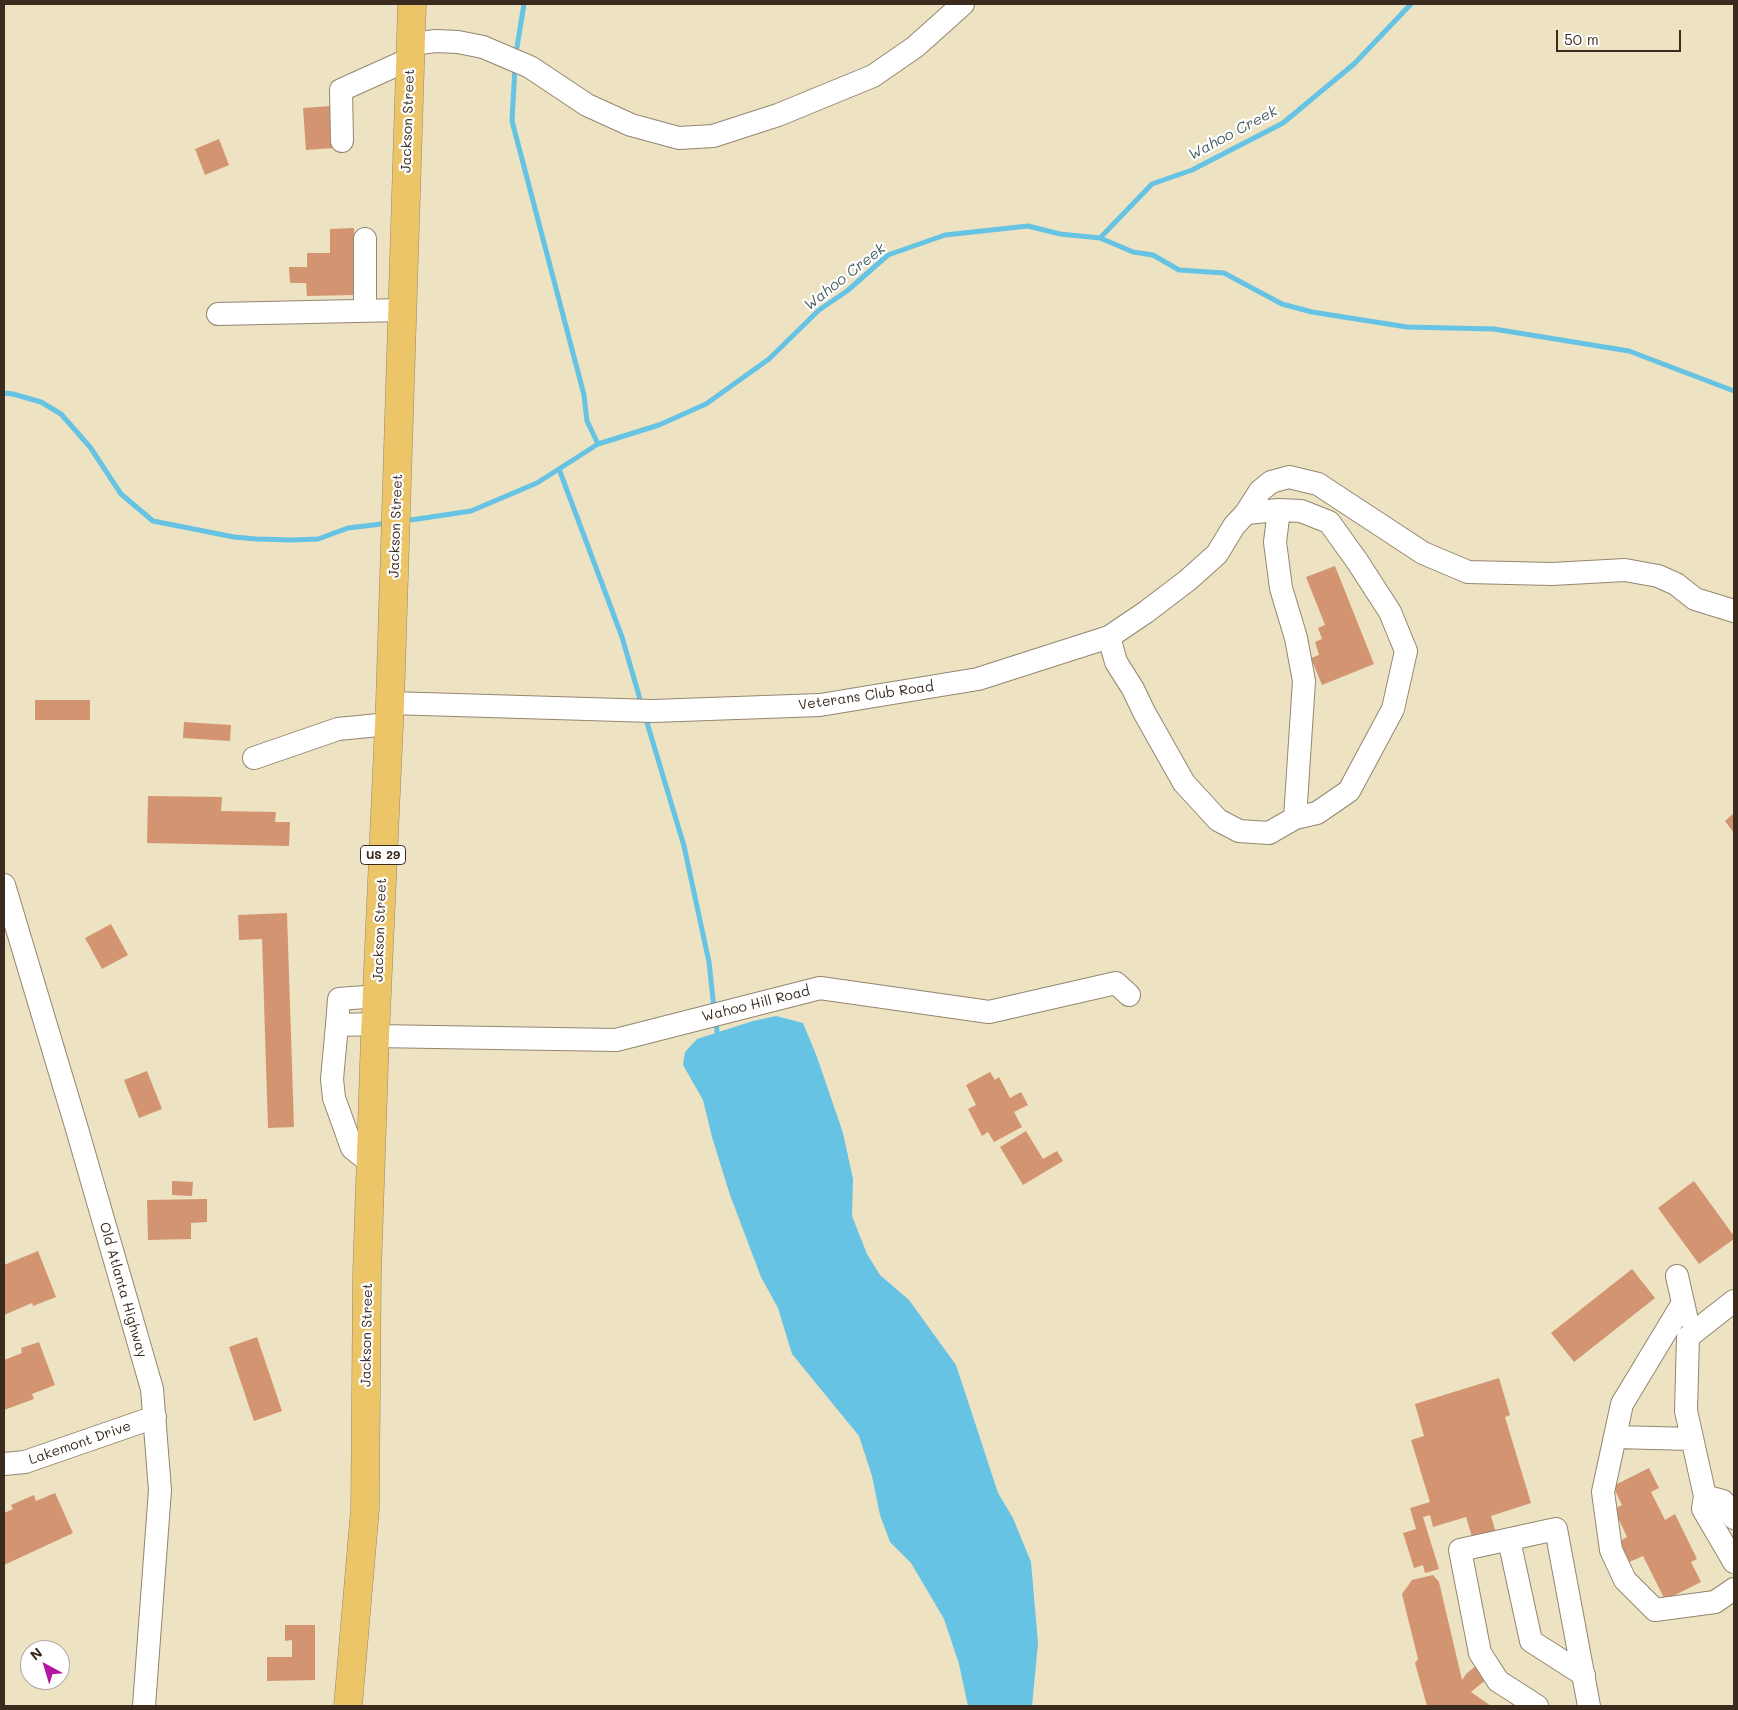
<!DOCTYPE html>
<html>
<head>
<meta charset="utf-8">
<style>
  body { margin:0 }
  #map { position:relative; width:1738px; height:1710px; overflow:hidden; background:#ede2c2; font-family:Mali,sans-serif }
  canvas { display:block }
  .frame { position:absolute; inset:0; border:5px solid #3b2a1e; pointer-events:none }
  .north { position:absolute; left:20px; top:1640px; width:50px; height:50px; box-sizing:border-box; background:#fff; border:1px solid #b1aaa5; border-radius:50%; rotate:321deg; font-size:14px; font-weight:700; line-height:20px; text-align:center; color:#3b2a1e }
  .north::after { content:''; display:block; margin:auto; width:18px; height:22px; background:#b5179e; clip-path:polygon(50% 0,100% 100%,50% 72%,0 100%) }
  .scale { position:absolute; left:1556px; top:30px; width:125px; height:22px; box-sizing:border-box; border:2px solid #3b2a1e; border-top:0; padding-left:6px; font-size:15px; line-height:18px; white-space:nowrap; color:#3b2a1e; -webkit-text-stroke:4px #fff; paint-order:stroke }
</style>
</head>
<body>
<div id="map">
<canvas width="1738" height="1710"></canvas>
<div class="frame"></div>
<div class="north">N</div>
<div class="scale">50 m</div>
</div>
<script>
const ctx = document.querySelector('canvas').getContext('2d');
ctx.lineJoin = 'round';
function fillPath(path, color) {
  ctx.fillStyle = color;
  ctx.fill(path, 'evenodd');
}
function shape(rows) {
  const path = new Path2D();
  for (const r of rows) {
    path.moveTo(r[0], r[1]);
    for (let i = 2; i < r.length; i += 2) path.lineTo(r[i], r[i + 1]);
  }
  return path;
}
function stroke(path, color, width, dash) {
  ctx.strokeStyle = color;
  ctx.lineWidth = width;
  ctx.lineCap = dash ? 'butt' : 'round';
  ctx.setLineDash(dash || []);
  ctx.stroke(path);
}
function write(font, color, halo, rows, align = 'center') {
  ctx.font = font + ' Mali,sans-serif';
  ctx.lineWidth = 4.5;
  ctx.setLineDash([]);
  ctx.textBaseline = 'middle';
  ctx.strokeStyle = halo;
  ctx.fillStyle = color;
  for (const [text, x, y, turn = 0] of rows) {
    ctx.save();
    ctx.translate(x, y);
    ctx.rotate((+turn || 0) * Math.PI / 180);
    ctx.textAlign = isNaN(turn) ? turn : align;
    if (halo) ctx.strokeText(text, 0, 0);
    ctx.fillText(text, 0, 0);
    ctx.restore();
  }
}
const water = shape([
  [776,1016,803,1023,817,1057,843,1133,853,1179,852,1216,867,1254,880,1275,909,1300,956,1365,998,1493,1013,1518,1031,1562,1038,1643,1032,1706,968,1706,959,1664,944,1619,911,1563,890,1542,880,1515,872,1476,859,1436,792,1354,778,1308,761,1277,730,1195,712,1137,703,1100,683,1065,685,1052,697,1039,753,1021]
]);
const stream = shape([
  [517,47,524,4],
  [515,66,512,121,584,395,587,421,598,444],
  [1100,238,1152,184,1192,170,1283,123,1354,64,1411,4],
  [4,393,13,394,41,402,61,414,90,447,121,494,153,521,234,537,256,539,293,540,318,539,348,528,381,524],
  [559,469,622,637,642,706],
  [411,520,471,511,537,483,598,444,659,425,706,404,769,359,819,310,847,291,888,255,945,235,1028,226,1060,234,1100,238,1133,252,1153,255,1179,270,1224,273,1282,304,1312,312,1407,327,1494,329,1629,351,1734,391],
  [645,716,684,846,709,962,714,1009],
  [716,1020,717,1032]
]);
const building = shape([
  [331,106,334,148,306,150,303,108],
  [219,139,229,165,205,175,195,149],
  [354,228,355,295,307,296,306,283,290,283,289,267,307,267,307,253,330,253,330,229],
  [1335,566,1374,664,1322,685,1311,658,1319,655,1315,642,1322,639,1318,628,1325,625,1306,577],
  [35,700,90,700,90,720,35,720],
  [184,722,231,725,230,741,183,738],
  [148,796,222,797,221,811,276,812,275,822,290,822,289,846,147,843],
  [1734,813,1734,833,1725,821],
  [287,913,294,1127,268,1128,262,939,239,940,238,915],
  [111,924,128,955,102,969,85,938],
  [147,1071,162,1109,139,1118,124,1080],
  [990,1072,995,1080,999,1077,1010,1098,1021,1092,1028,1105,1014,1112,1022,1127,994,1142,988,1132,982,1136,968,1109,976,1105,966,1085],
  [1026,1131,1043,1159,1057,1151,1063,1161,1023,1185,1000,1147],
  [172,1181,193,1182,192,1196,172,1195],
  [1694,1181,1734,1236,1734,1239,1699,1264,1658,1208],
  [207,1199,207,1222,191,1223,191,1239,148,1240,147,1200],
  [38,1251,56,1297,33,1306,32,1303,4,1315,4,1265],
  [1632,1269,1655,1298,1574,1362,1551,1333],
  [257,1337,282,1411,254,1421,229,1347],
  [39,1342,55,1385,32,1394,34,1399,4,1410,4,1360,22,1353,21,1348],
  [1499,1378,1510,1415,1505,1417,1531,1503,1491,1516,1496,1533,1473,1540,1466,1517,1433,1527,1430,1515,1423,1517,1439,1569,1425,1573,1423,1565,1414,1568,1403,1533,1416,1529,1410,1508,1430,1502,1411,1440,1424,1436,1415,1404],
  [1649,1468,1659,1488,1651,1492,1665,1520,1675,1514,1697,1559,1691,1562,1701,1582,1665,1600,1643,1556,1627,1563,1617,1543,1627,1537,1614,1509,1622,1505,1613,1486],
  [55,1493,73,1533,4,1565,4,1513,13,1509,11,1505,34,1495,36,1501],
  [1433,1575,1439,1582,1462,1680,1467,1673,1477,1665,1488,1678,1471,1692,1491,1706,1427,1706,1415,1663,1418,1659,1402,1594,1412,1580],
  [285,1625,315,1625,315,1680,267,1681,267,1657,292,1657,292,1640,285,1641]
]);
const minor = shape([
  [411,44,436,41,458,42,483,47,530,67,587,105,631,125,679,138,713,136,778,115,873,76,915,47,963,4],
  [342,141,341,90,410,59],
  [365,311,365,239],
  [218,314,402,310],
  [1246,513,1260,491,1271,482,1289,477,1318,484,1423,553,1468,572,1552,574,1625,570,1658,576,1676,584,1695,599,1734,611],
  [1109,637,1116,662,1133,689,1144,712,1184,783,1218,820,1239,831,1269,833,1295,818,1317,813,1349,791,1393,709,1406,651,1390,612,1357,561,1329,522,1301,511,1279,510],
  [390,703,653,711,820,705,978,679,1109,637,1146,612,1188,580,1217,554,1234,526,1246,513,1279,510,1275,542,1281,588,1296,638,1304,681,1295,818],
  [254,758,338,729,389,724],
  [4,885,77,1129,152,1389,160,1490,144,1706],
  [376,1024,337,1025,339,999,378,996],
  [337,1025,332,1079,334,1098,352,1148,371,1163],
  [375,1036,616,1040,820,988,989,1012,1116,983,1129,995],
  [1677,1276,1686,1316],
  [1734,1301,1688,1337,1686,1411,1705,1496,1703,1509,1734,1562],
  [1683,1303,1622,1404,1603,1492,1611,1550,1625,1580,1655,1610,1715,1602,1734,1589],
  [1615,1437,1692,1439],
  [4,1464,25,1462,155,1417],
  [1705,1496,1723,1501,1734,1518],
  [1509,1540,1531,1641,1584,1675],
  [1537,1706,1498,1681,1480,1653,1460,1550,1556,1529,1589,1706]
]);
const major = shape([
  [348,1706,365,1509,367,1273,375,1036,390,703,412,4]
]);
const shields = [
  [383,855,45]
];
const shieldNames = [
  ["US 29",383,855]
];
const streetNames = [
  ["Jackson Street",408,121,-88],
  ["Jackson Street",396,526,-88],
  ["Veterans Club Road",866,696,-8],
  ["Jackson Street",380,930,-88],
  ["Wahoo Hill Road",756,1004,-14],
  ["Old Atlanta Highway",123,1290,74],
  ["Jackson Street",367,1335,-89],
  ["Lakemont Drive",80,1443,-19]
];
const waterNames = [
  ["Wahoo Creek",1233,133,-28],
  ["Wahoo Creek",845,277,-38]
];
fillPath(water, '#66c3e4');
stroke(stream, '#66c3e4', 5);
fillPath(building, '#d39571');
stroke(minor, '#948670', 24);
stroke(major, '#948670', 29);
stroke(minor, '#fff', 22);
stroke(major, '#edc569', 28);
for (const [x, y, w] of shields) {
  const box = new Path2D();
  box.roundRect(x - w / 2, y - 9.5, w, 19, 4);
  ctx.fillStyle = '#fff';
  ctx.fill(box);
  stroke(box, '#3b2a1e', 1);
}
write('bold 12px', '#3b2a1e', null, shieldNames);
write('14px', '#3b2a1e', '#fff', streetNames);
write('italic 15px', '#4a6063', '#fff', waterNames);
</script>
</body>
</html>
